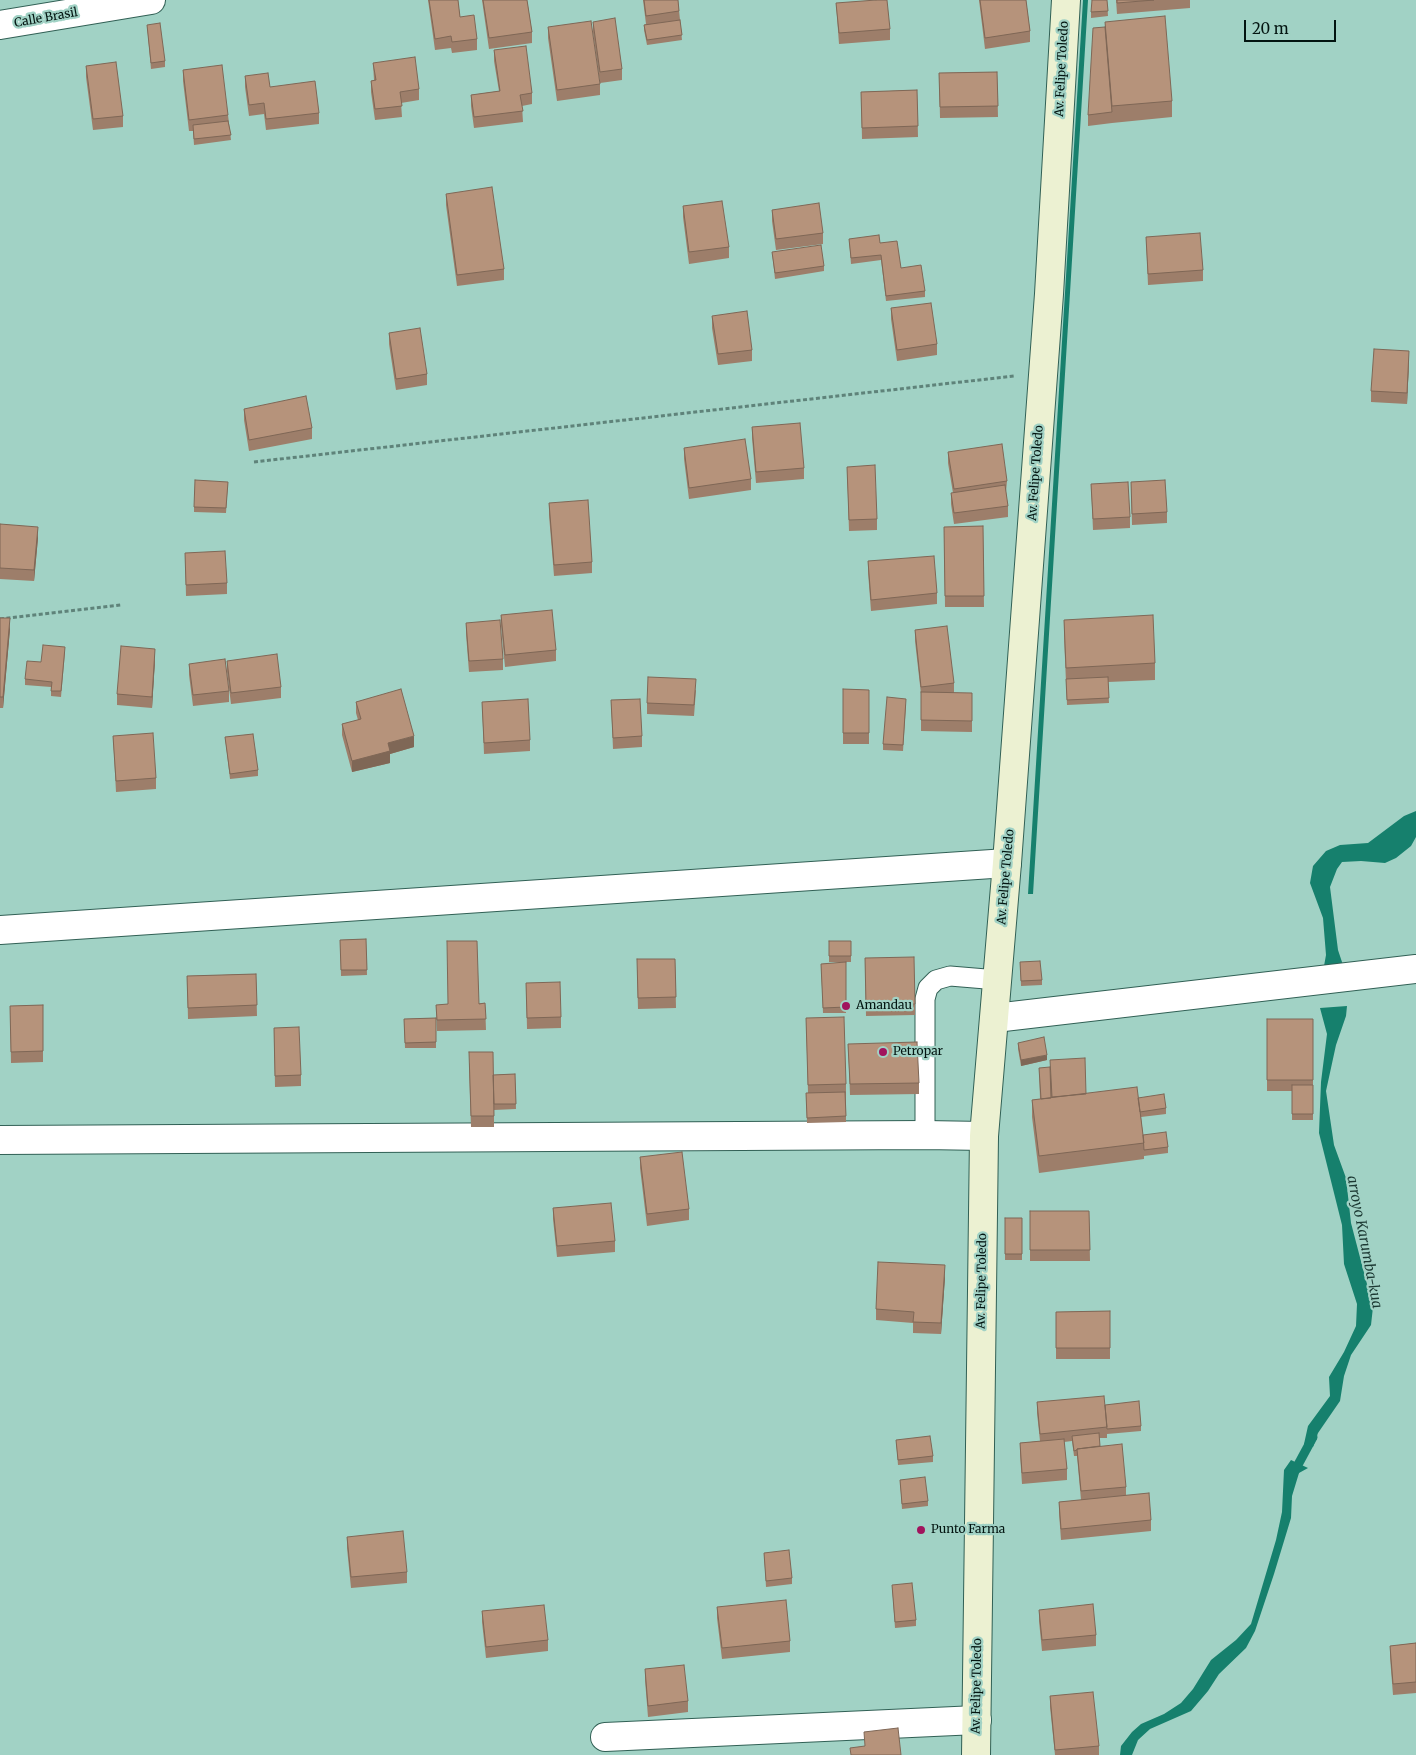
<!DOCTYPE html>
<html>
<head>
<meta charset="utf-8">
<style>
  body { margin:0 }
  #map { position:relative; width:1416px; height:1755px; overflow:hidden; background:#a1d2c5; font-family:Merriweather,serif }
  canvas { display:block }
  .scale { position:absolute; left:1244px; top:20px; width:92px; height:22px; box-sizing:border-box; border:2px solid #031511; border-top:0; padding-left:6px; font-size:15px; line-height:18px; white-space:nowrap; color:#031511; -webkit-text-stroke:4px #a1d2c5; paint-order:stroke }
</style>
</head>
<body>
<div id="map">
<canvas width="1416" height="1755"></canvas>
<div class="scale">20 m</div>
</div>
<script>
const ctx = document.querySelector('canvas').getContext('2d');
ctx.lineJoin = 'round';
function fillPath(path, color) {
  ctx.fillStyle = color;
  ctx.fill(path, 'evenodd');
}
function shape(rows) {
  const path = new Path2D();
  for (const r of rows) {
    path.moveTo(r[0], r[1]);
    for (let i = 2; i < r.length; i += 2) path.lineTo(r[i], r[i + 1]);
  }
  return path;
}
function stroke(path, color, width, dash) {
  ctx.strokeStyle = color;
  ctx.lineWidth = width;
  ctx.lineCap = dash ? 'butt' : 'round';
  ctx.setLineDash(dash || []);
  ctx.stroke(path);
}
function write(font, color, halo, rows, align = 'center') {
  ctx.font = font + ' Merriweather,serif';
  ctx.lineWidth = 4.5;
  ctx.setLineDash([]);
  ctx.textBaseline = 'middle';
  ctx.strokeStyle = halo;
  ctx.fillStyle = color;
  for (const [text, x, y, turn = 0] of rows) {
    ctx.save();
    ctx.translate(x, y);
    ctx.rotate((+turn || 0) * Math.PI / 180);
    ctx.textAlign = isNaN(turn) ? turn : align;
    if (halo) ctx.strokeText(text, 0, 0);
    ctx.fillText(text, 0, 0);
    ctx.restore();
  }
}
const water = shape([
  [1083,0,1088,0,1033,894,1028,894],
  [1416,811,1416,837,1411,846,1396,858,1385,863,1361,861,1342,862,1337,869,1330,887,1338,950,1343,965,1324,966,1326,955,1323,918,1310,883,1313,866,1326,851,1340,845,1368,843,1404,816],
  [1347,1006,1346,1016,1336,1045,1326,1091,1334,1145,1346,1178,1351,1223,1373,1307,1371,1325,1351,1355,1344,1376,1340,1401,1318,1433,1313,1447,1304,1444,1308,1426,1330,1396,1329,1377,1344,1352,1356,1326,1357,1304,1344,1264,1342,1225,1319,1133,1321,1082,1327,1034,1320,1008],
  [1291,1460,1308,1468,1299,1473,1292,1496,1291,1518,1274,1574,1255,1631,1246,1648,1219,1674,1208,1691,1191,1711,1150,1729,1138,1740,1132,1755,1120,1755,1121,1746,1132,1732,1141,1724,1164,1714,1181,1703,1193,1689,1211,1660,1236,1640,1251,1624,1276,1540,1282,1512,1284,1470]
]);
const stream = shape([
  [1293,1474,1313,1437]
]);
const path = shape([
  [254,462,1014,376],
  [0,619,121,605]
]);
const service = shape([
  [925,1135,925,999,928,988,936,980,950,976,998,980]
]);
const minor = shape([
  [0,25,151,0],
  [0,930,1007,863],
  [995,1018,1416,969],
  [0,1140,925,1135,984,1136],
  [605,1737,977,1720]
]);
const secondary = shape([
  [976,1755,984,1136,1007,863,1049,294,1066,0]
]);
const wall = shape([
  [428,0,458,0,460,17,477,39,477,50,452,53,451,48,435,50],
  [482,0,527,0,532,32,532,43,489,49],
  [643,0,678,0,682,40,647,45,644,30,644,25,646,24],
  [979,0,1026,0,1030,31,1030,42,985,49],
  [1107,0,1108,16,1091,18,1091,12],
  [1116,0,1190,0,1190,8,1117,14],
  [836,3,890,29,890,40,839,44],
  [593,22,622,69,622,80,600,83,593,33],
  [1105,22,1172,101,1172,117,1112,123,1088,126,1088,115,1105,27],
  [147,25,165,61,165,67,151,69],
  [548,27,600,84,600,95,557,101,548,38],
  [494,50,532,93,532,104,522,106,523,122,474,128,471,106,471,95,499,91,494,61],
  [373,63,419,89,419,100,401,103,402,117,375,120,371,92,371,81,374,80],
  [86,66,123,116,123,127,93,130,86,77],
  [183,70,228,115,231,140,194,145,193,131,189,131,183,81],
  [997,72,998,117,940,118,939,73],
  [245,76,270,87,319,113,319,124,266,130,264,114,249,116,245,87],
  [917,90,918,137,862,139,861,92],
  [446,194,504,269,504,280,457,286,446,205],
  [683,206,729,247,729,258,689,264,683,217],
  [772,210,823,233,823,244,776,250,772,221],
  [1146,237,1203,270,1203,281,1148,285],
  [849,239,880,243,901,268,925,291,925,297,886,301,881,260,851,264],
  [772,252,824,266,824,271,775,279],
  [891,308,937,344,937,355,897,361,891,319],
  [712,316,752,350,752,361,718,365,712,328],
  [389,333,427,374,427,385,396,390,389,344],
  [1409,362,1407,404,1371,402,1371,391],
  [244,409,312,428,312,439,249,451,244,420],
  [752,427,804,468,804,479,756,483,752,438],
  [684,448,751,479,751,490,689,499,684,459],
  [948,452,1007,481,1006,492,1008,506,1008,517,954,524,951,504,951,493,953,493,948,463],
  [847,467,877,519,877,530,849,531],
  [228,482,226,513,194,512,194,507],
  [1131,482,1167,512,1167,523,1132,525],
  [1091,484,1130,517,1130,528,1093,530],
  [549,503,592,562,592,573,554,576,549,515],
  [0,524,38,538,34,581,0,579],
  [983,526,984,607,945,607,944,527],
  [185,553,227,583,227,594,186,596],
  [868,561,937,593,937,604,871,611,868,572],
  [501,615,556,650,556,661,505,667,501,626],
  [0,618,10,629,3,708,0,708],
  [1064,620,1155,663,1155,680,1108,682,1109,703,1067,705,1064,636],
  [466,623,503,659,503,670,469,672,466,634],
  [915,630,954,683,954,693,972,693,972,732,921,731,921,694,915,641],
  [65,652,61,697,51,696,51,687,25,685,25,679],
  [155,660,152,708,117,705,117,694],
  [227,661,281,687,281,698,231,704,227,672],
  [189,664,229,691,229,702,193,706,189,675],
  [843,689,869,690,869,744,843,744],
  [696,690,694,716,647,714,647,703],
  [611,700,642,736,642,747,613,749],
  [356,702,414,747,390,754,390,763,352,772,342,735,342,724,358,720,356,713],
  [482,702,530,740,530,751,484,754],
  [906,704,903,751,883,750,883,744],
  [113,736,156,778,156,789,116,792],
  [225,737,258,770,258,776,230,779],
  [366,939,367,975,341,976,340,940],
  [829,941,851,941,851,962,829,962],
  [865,958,915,1004,915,1015,866,1016],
  [675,959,676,1008,638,1009,637,970],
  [846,962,846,1013,823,1013,821,964],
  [1020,962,1042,980,1042,985,1021,986],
  [256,974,257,1016,188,1019,187,976],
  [526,983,561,1017,561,1028,527,1029],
  [485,1003,486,1030,437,1031,436,1005],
  [43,1005,43,1062,11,1063,10,1006],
  [436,1018,436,1048,405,1048,404,1019],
  [806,1018,846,1084,846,1122,807,1123,806,1093,808,1093],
  [1267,1019,1313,1019,1313,1120,1292,1120,1292,1091,1267,1091],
  [274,1028,301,1075,301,1086,275,1087],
  [1018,1043,1047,1060,1021,1066,1018,1049],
  [848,1044,919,1083,919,1094,850,1095],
  [469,1063,493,1075,515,1074,516,1109,494,1110,494,1127,471,1127],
  [1039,1068,1086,1094,1138,1098,1166,1108,1166,1114,1141,1117,1143,1135,1168,1147,1168,1153,1144,1156,1144,1159,1039,1173,1032,1117,1032,1100,1040,1099],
  [640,1157,689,1209,689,1220,647,1226,640,1168],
  [553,1208,615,1241,615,1252,557,1257,553,1219],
  [1030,1211,1089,1211,1090,1261,1030,1261],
  [1005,1218,1022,1218,1022,1260,1005,1260],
  [945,1277,941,1334,913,1333,913,1323,876,1320,876,1309],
  [1110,1311,1110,1359,1056,1359,1056,1312],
  [1037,1402,1105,1405,1141,1426,1141,1431,1107,1434,1107,1438,1099,1438,1100,1446,1126,1487,1126,1495,1151,1520,1151,1531,1061,1540,1059,1513,1059,1502,1081,1500,1077,1456,1074,1456,1072,1441,1064,1442,1067,1469,1067,1480,1022,1484,1020,1454,1020,1443,1040,1441,1037,1413],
  [896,1440,933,1456,933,1462,898,1465],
  [900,1480,928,1501,928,1506,902,1509],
  [347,1537,407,1572,407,1583,351,1588,347,1548],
  [764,1553,792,1578,792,1584,766,1587],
  [892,1585,916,1620,916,1626,895,1628],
  [717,1607,790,1641,790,1652,722,1659,717,1618],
  [1039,1610,1096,1635,1096,1646,1042,1651,1039,1621],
  [482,1611,548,1640,548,1651,486,1658,482,1622],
  [1416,1643,1416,1693,1393,1695,1390,1657,1390,1646],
  [645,1669,688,1701,688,1712,648,1717,645,1680],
  [1050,1696,1099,1746,1099,1755,1055,1755,1050,1707]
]);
const shadedWall = shape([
  [1409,351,1409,362,1407,404,1407,393],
  [38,527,38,538,34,581,34,570],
  [10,618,10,629,3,708,3,697],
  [155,649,155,660,152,708,152,697],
  [414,736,414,747,390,754,390,763,352,772,352,761,388,743],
  [1047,1055,1047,1060,1021,1066,1021,1060],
  [945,1265,945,1277,941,1334,941,1323]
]);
const building = shape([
  [429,0,458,0,460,17,474,15,477,39,452,42,451,36,435,39,429,0],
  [483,0,527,0,532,32,489,38,483,0],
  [644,0,678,0,679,11,646,16,644,0],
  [876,0,887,0,890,29,839,33,836,3,876,0],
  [980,0,1026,0,1030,31,985,38,980,0],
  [1092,0,1107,0,1108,11,1091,12,1092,0],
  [1117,0,1154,0,1117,3,1117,0],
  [1165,16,1172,101,1112,106,1105,22,1165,16],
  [615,18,622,69,600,72,593,22,615,18],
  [680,20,682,35,647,40,644,25,680,20],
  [591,21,600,84,557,90,548,27,591,21],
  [160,23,165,61,151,63,147,25,160,23],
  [1105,27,1112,112,1088,115,1093,28,1105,27],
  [526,46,532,93,520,95,523,111,474,117,471,95,500,91,494,50,526,46],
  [415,57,419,89,400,92,402,106,375,109,371,81,376,80,373,63,415,57],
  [116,62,123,116,93,119,86,66,116,62],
  [222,65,228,115,189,120,183,70,222,65],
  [997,72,998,106,940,107,939,73,997,72],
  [268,73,270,87,315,81,319,113,266,119,264,103,249,105,245,76,268,73],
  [917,90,918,126,862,128,861,92,917,90],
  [228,121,231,135,194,139,193,125,228,121],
  [492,187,504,269,457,275,446,194,492,187],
  [722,201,729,247,689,252,683,206,722,201],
  [819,203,823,233,776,239,772,210,819,203],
  [1200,233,1203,270,1148,274,1146,237,1200,233],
  [879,235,880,243,897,241,901,268,921,265,925,291,886,296,881,255,851,258,849,239,879,235],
  [821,245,824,266,775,273,772,252,821,245],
  [931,303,937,344,897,350,891,308,931,303],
  [747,311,752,350,718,354,712,316,747,311],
  [420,328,427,374,396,379,389,333,420,328],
  [1374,349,1409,351,1407,393,1371,391,1374,349],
  [306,396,312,428,249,440,244,409,306,396],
  [800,423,804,468,756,472,752,427,800,423],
  [745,439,751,479,689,488,684,448,745,439],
  [1002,444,1007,481,954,489,948,452,1002,444],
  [875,465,877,519,849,520,847,467,875,465],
  [195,480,228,482,226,508,194,507,195,480],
  [1165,480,1167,512,1132,514,1131,482,1165,480],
  [1128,482,1130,517,1093,519,1091,484,1128,482],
  [1005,485,1008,506,954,513,951,493,1005,485],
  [588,500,592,562,554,565,549,503,588,500],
  [0,524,38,527,34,570,0,568,0,524],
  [983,526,984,596,945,596,944,527,983,526],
  [225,551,227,583,186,585,185,553,225,551],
  [934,556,937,593,871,600,868,561,934,556],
  [552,610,556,650,505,655,501,615,552,610],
  [1153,615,1155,663,1066,668,1064,620,1153,615],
  [0,618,10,618,3,697,0,697,0,618],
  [500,620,503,659,469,661,466,623,500,620],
  [947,626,954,683,921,687,915,630,947,626],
  [43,645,65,647,61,691,51,691,52,682,25,679,27,661,41,662,43,645],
  [121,646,155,649,152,697,117,694,121,646],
  [277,654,281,687,231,693,227,661,277,654],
  [225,659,229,691,193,695,189,664,225,659],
  [648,677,696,679,694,705,647,703,648,677],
  [1108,677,1109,698,1067,700,1066,679,1108,677],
  [401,689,414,736,388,743,390,751,352,761,342,724,361,719,356,702,401,689],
  [843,689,869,690,869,733,843,733,843,689],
  [921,692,972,693,972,721,921,720,921,692],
  [887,697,906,699,903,745,883,744,887,697],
  [528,699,530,740,484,743,482,702,528,699],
  [640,699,642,736,613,738,611,700,640,699],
  [153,733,156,778,116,781,113,736,153,733],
  [253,734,258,770,230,774,225,737,253,734],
  [366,939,367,970,341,970,340,940,366,939],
  [447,941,477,941,479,1004,485,1003,486,1019,437,1020,436,1005,448,1004,447,941],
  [829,941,851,941,851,956,829,956,829,941],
  [914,957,915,1004,866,1005,865,958,914,957],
  [637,959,675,959,676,997,638,998,637,959],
  [1040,961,1042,980,1021,981,1020,962,1040,961],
  [846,962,846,1007,823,1008,821,964,846,962],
  [256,974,257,1005,188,1008,187,976,256,974],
  [560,982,561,1017,527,1018,526,983,560,982],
  [43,1005,43,1051,11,1052,10,1006,43,1005],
  [844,1017,846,1084,808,1085,806,1018,844,1017],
  [436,1018,436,1042,405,1043,404,1019,436,1018],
  [1267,1019,1313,1019,1313,1080,1267,1080,1267,1019],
  [299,1027,301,1075,275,1076,274,1028,299,1027],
  [1044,1037,1047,1055,1021,1060,1018,1043,1044,1037],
  [917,1042,919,1083,850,1084,848,1044,917,1042],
  [469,1052,493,1052,494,1116,471,1116,469,1052],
  [1085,1058,1086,1094,1052,1097,1050,1060,1085,1058],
  [1050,1067,1051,1098,1041,1099,1039,1068,1050,1067],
  [515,1074,516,1104,494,1104,493,1075,515,1074],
  [1292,1085,1313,1085,1313,1114,1292,1114,1292,1085],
  [1137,1087,1144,1143,1039,1156,1032,1100,1137,1087],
  [845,1092,846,1116,807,1118,806,1093,845,1092],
  [1164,1094,1166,1108,1140,1112,1138,1098,1164,1094],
  [1166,1132,1168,1147,1144,1150,1143,1135,1166,1132],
  [682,1152,689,1209,647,1214,640,1157,682,1152],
  [611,1203,615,1241,557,1246,553,1208,611,1203],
  [1030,1211,1089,1211,1090,1250,1030,1250,1030,1211],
  [1005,1218,1022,1218,1022,1254,1005,1254,1005,1218],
  [878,1262,945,1265,941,1323,913,1322,914,1312,876,1309,878,1262],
  [1110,1311,1110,1348,1056,1348,1056,1312,1110,1311],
  [1104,1396,1107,1427,1040,1434,1037,1402,1104,1396],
  [1139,1401,1141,1426,1107,1429,1105,1405,1139,1401],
  [1099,1433,1100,1446,1077,1449,1077,1450,1074,1451,1072,1436,1099,1433],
  [930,1436,933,1456,898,1460,896,1440,930,1436],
  [1064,1439,1067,1469,1022,1473,1020,1443,1064,1439],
  [1122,1444,1126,1487,1081,1491,1077,1449,1122,1444],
  [925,1477,928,1501,902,1504,900,1480,925,1477],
  [1149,1493,1151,1520,1061,1529,1059,1502,1149,1493],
  [403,1531,407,1572,351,1577,347,1537,403,1531],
  [789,1550,792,1578,766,1581,764,1553,789,1550],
  [912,1583,916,1620,895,1622,892,1585,912,1583],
  [786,1600,790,1641,722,1648,717,1607,786,1600],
  [1093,1604,1096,1635,1042,1640,1039,1610,1093,1604],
  [544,1605,548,1640,486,1647,482,1611,544,1605],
  [1416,1643,1416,1682,1393,1684,1390,1646,1416,1643],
  [684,1665,688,1701,648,1706,645,1669,684,1665],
  [1093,1692,1099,1746,1055,1750,1050,1696,1093,1692],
  [898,1728,901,1755,851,1755,850,1748,865,1746,864,1732,898,1728]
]);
const markers = [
  [846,1006,5,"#a1145d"],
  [883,1052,5,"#a1145d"],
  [921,1530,5,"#a1145d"]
];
const streetNames = [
  ["Calle Brasil",46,18,-10],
  ["Av. Felipe Toledo",1062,69,-87],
  ["Av. Felipe Toledo",1036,473,-86],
  ["Av. Felipe Toledo",1006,877,-85],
  ["Av. Felipe Toledo",982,1281,-89],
  ["Av. Felipe Toledo",977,1686,-89]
];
const poiNames = [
  ["Amandau",856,1006],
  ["Petropar",893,1052],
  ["Punto Farma",931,1530]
];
const waterNames = [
  ["arroyo Karumba-kua",1364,1242,79]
];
fillPath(water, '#16806d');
stroke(stream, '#16806d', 9);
stroke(service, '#316055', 21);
stroke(minor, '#316055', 30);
stroke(secondary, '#316055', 30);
stroke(path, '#5f837a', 3, [4, 2.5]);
stroke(service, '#fff', 19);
stroke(minor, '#fff', 28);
stroke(secondary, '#ecf1d2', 28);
fillPath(wall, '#9d7e6a');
fillPath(shadedWall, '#7f6756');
fillPath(building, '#b6937b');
stroke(building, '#7f6756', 1);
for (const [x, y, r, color] of markers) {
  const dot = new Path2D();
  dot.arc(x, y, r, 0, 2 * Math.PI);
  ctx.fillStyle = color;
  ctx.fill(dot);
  stroke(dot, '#a1d2c5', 2);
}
write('12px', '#031511', '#a1d2c5', streetNames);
write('12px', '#031511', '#a1d2c5', poiNames, 'left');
write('italic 14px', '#1c3933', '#a1d2c5', waterNames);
</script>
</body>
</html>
